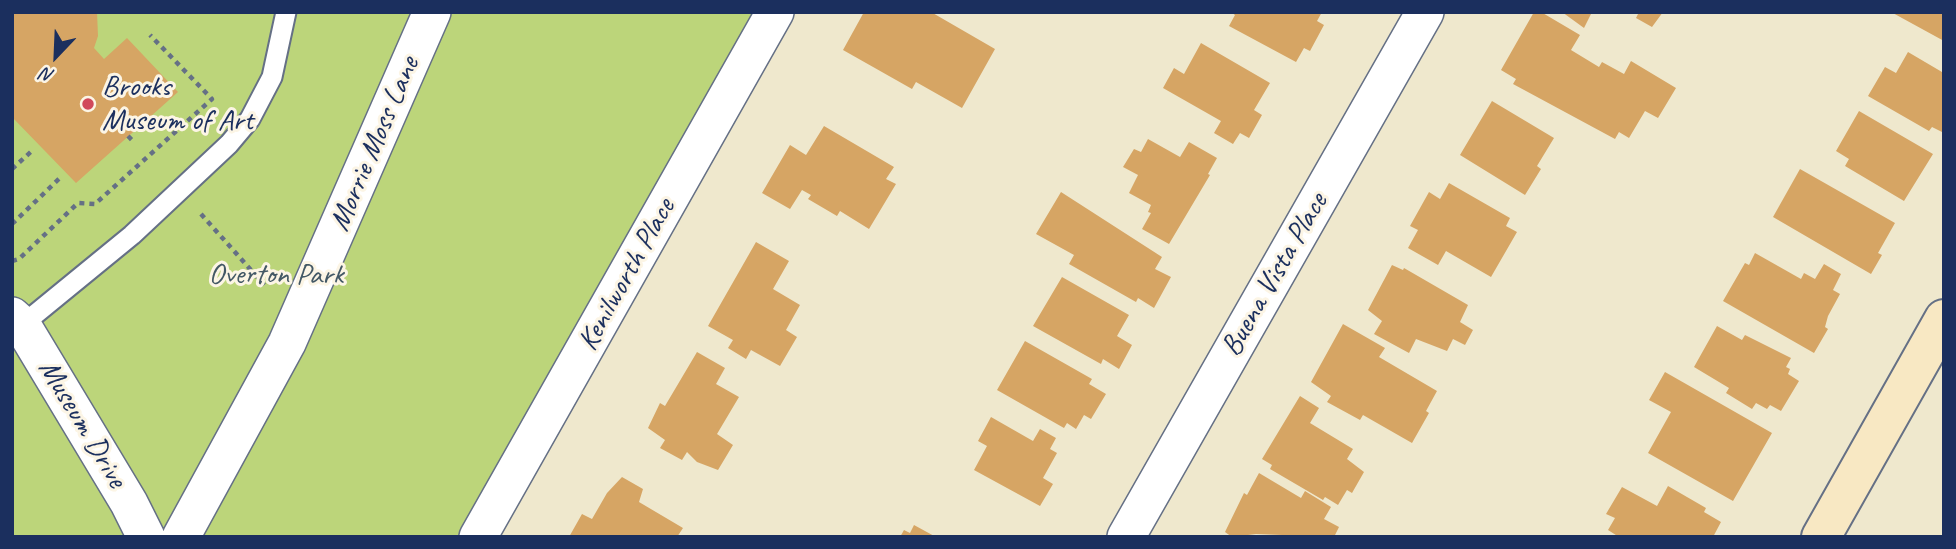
<!DOCTYPE html>
<html>
<head>
<meta charset="utf-8">
<style>
  body { margin:0 }
  #map { position:relative; width:1956px; height:549px; overflow:hidden; background:#efe8cd; font-family:Caveat,sans-serif }
  canvas { display:block }
  .frame { position:absolute; inset:0; border:14px solid #1b2f5e; pointer-events:none }
  .north { position:absolute; left:21px; top:21px; width:70px; height:70px; -webkit-text-stroke:5px #fcf5e5; paint-order:stroke; rotate:203deg; font-size:19px; font-weight:700; line-height:28px; text-align:center; color:#1b2f5e }
  .north::after { content:''; display:block; margin:auto; width:24px; height:32px; background:#1b2f5e; clip-path:polygon(50% 0,100% 100%,50% 72%,0 100%) }
</style>
</head>
<body>
<div id="map">
<canvas width="1956" height="549"></canvas>
<div class="frame"></div>
<div class="north">N</div>
</div>
<script>
const ctx = document.querySelector('canvas').getContext('2d');
ctx.lineJoin = 'round';
function fillPath(path, color) {
  ctx.fillStyle = color;
  ctx.fill(path, 'evenodd');
}
function shape(rows) {
  const path = new Path2D();
  for (const r of rows) {
    path.moveTo(r[0], r[1]);
    for (let i = 2; i < r.length; i += 2) path.lineTo(r[i], r[i + 1]);
  }
  return path;
}
function stroke(path, color, width, dash) {
  ctx.strokeStyle = color;
  ctx.lineWidth = width;
  ctx.lineCap = dash ? 'butt' : 'round';
  ctx.setLineDash(dash || []);
  ctx.stroke(path);
}
function write(font, color, halo, rows, align = 'center') {
  ctx.font = font + ' Caveat,sans-serif';
  ctx.lineWidth = 6;
  ctx.setLineDash([]);
  ctx.textBaseline = 'middle';
  ctx.strokeStyle = halo;
  ctx.fillStyle = color;
  for (const [text, x, y, turn = 0] of rows) {
    ctx.save();
    ctx.translate(x, y);
    ctx.rotate((+turn || 0) * Math.PI / 180);
    ctx.textAlign = isNaN(turn) ? turn : align;
    if (halo) ctx.strokeText(text, 0, 0);
    ctx.fillText(text, 0, 0);
    ctx.restore();
  }
}
const green = shape([
  [12,12,760,12,458,537,12,537]
]);
const building = shape([
  [12,12,97,12,98,36,94,48,104,59,127,38,178,92,76,183,12,117],
  [864,12,931,12,995,49,962,108,916,82,912,89,843,50],
  [1231,12,1322,12,1317,21,1324,25,1310,51,1304,48,1296,62,1229,26,1235,15],
  [1534,12,1541,12,1580,35,1571,50,1599,67,1602,62,1624,74,1631,61,1676,88,1658,118,1645,111,1629,138,1619,132,1615,139,1513,84,1516,79,1501,70],
  [1562,12,1592,12,1584,28],
  [1639,12,1663,12,1652,27,1636,18],
  [1891,12,1944,12,1944,41],
  [1201,43,1270,83,1254,110,1262,115,1249,138,1240,133,1233,144,1214,133,1221,121,1163,88,1174,68,1184,74],
  [1908,52,1942,72,1944,133,1932,127,1929,131,1868,96,1885,67,1896,73],
  [1492,101,1554,138,1537,166,1541,169,1525,195,1460,155],
  [1859,111,1933,154,1904,201,1845,166,1849,159,1836,151],
  [824,126,894,167,886,179,896,184,869,229,840,211,837,216,808,199,811,195,802,190,790,209,762,193,790,145,806,155],
  [1148,139,1180,157,1189,142,1217,158,1208,174,1210,175,1169,244,1142,229,1151,213,1148,212,1151,205,1129,193,1138,175,1123,167,1134,149,1141,152],
  [1800,169,1895,223,1878,253,1882,255,1871,274,1773,217],
  [1449,183,1510,218,1506,226,1517,232,1491,277,1446,251,1438,265,1408,248,1418,230,1410,226,1429,192,1440,199],
  [1061,192,1162,257,1155,269,1171,277,1154,308,1138,298,1136,302,1069,264,1074,255,1036,234],
  [756,242,789,261,773,289,800,305,786,330,797,337,780,366,751,350,746,359,728,348,733,340,708,326],
  [1755,253,1801,279,1804,273,1815,279,1824,264,1841,274,1833,290,1840,294,1828,316,1825,327,1828,329,1814,353,1723,301,1745,263,1749,265],
  [1392,265,1403,270,1404,268,1468,305,1460,322,1473,330,1465,345,1453,339,1447,351,1416,339,1409,353,1374,334,1382,321,1368,310],
  [1062,277,1129,315,1117,336,1132,345,1119,369,1103,359,1101,364,1033,326],
  [1343,324,1385,348,1379,357,1437,391,1426,411,1429,413,1412,443,1363,415,1360,420,1327,402,1331,396,1311,382],
  [1717,326,1742,340,1745,335,1791,358,1786,367,1790,369,1788,374,1799,381,1781,411,1770,405,1767,409,1756,403,1752,409,1726,393,1729,388,1694,367],
  [1025,341,1092,379,1089,384,1106,394,1091,419,1084,415,1076,429,1067,423,1064,428,997,390],
  [697,352,725,368,716,384,739,397,717,434,733,445,718,470,697,462,687,452,682,460,660,448,665,440,648,428,660,403,665,406],
  [1665,372,1772,433,1733,501,1648,453,1671,412,1649,400],
  [1300,396,1319,408,1310,423,1353,449,1347,459,1364,472,1352,493,1347,490,1338,505,1325,497,1323,500,1270,469,1272,465,1262,459],
  [991,417,1033,441,1040,429,1056,438,1050,449,1057,453,1043,478,1053,484,1040,506,974,470,987,446,978,441],
  [1259,473,1301,498,1305,491,1331,507,1324,519,1339,527,1334,537,1256,534,1232,537,1225,532,1244,493,1247,495],
  [622,477,643,489,639,502,683,528,677,537,569,537,582,514,592,519,607,493],
  [1668,486,1706,508,1704,512,1721,522,1713,537,1619,537,1608,530,1615,518,1606,514,1622,487,1657,506],
  [914,525,936,537,900,537,904,530,910,533]
]);
const path = shape([
  [128,136,133,141],
  [12,169,34,149],
  [201,214,267,288],
  [12,224,62,176],
  [12,261,19,259,78,203,95,204,212,99,150,35]
]);
const lane = shape([
  [22,325,132,235,229,144,250,119,272,77,286,12]
]);
const street = shape([
  [12,316,22,325,129,503,146,537],
  [181,537,287,343,432,12],
  [478,537,775,12],
  [1126,537,1425,12]
]);
const secondary = shape([
  [1821,537,1944,319]
]);
const markers = [
  [88,104,7,"#d1495b"]
];
const poiNames = [
  ["Brooks",102,87],
  ["Museum of Art",102,121]
];
const streetNames = [
  ["Morrie Moss Lane",375,144,-67],
  ["Kenilworth Place",627,275,-61],
  ["Buena Vista Place",1275,275,-60],
  ["Museum Drive",82,424,59]
];
const parkNames = [
  ["Overton Park",276,275]
];
fillPath(green, '#bcd57a');
fillPath(building, '#d6a564');
stroke(lane, '#657085', 23);
stroke(street, '#657085', 40);
stroke(secondary, '#657085', 42);
stroke(path, '#657085', 4.5, [5, 5]);
stroke(lane, '#fff', 19);
stroke(street, '#fff', 37);
stroke(secondary, '#f8e8c3', 38);
for (const [x, y, r, color] of markers) {
  const dot = new Path2D();
  dot.arc(x, y, r, 0, 2 * Math.PI);
  ctx.fillStyle = color;
  ctx.fill(dot);
  stroke(dot, '#fcf5e5', 2.5);
}
write('30px', '#1b2f5e', '#fcf5e5', poiNames, 'left');
write('30px', '#1b2f5e', '#fcf5e5', streetNames);
write('30px', '#435865', '#fcf5e5', parkNames);
</script>
</body>
</html>
